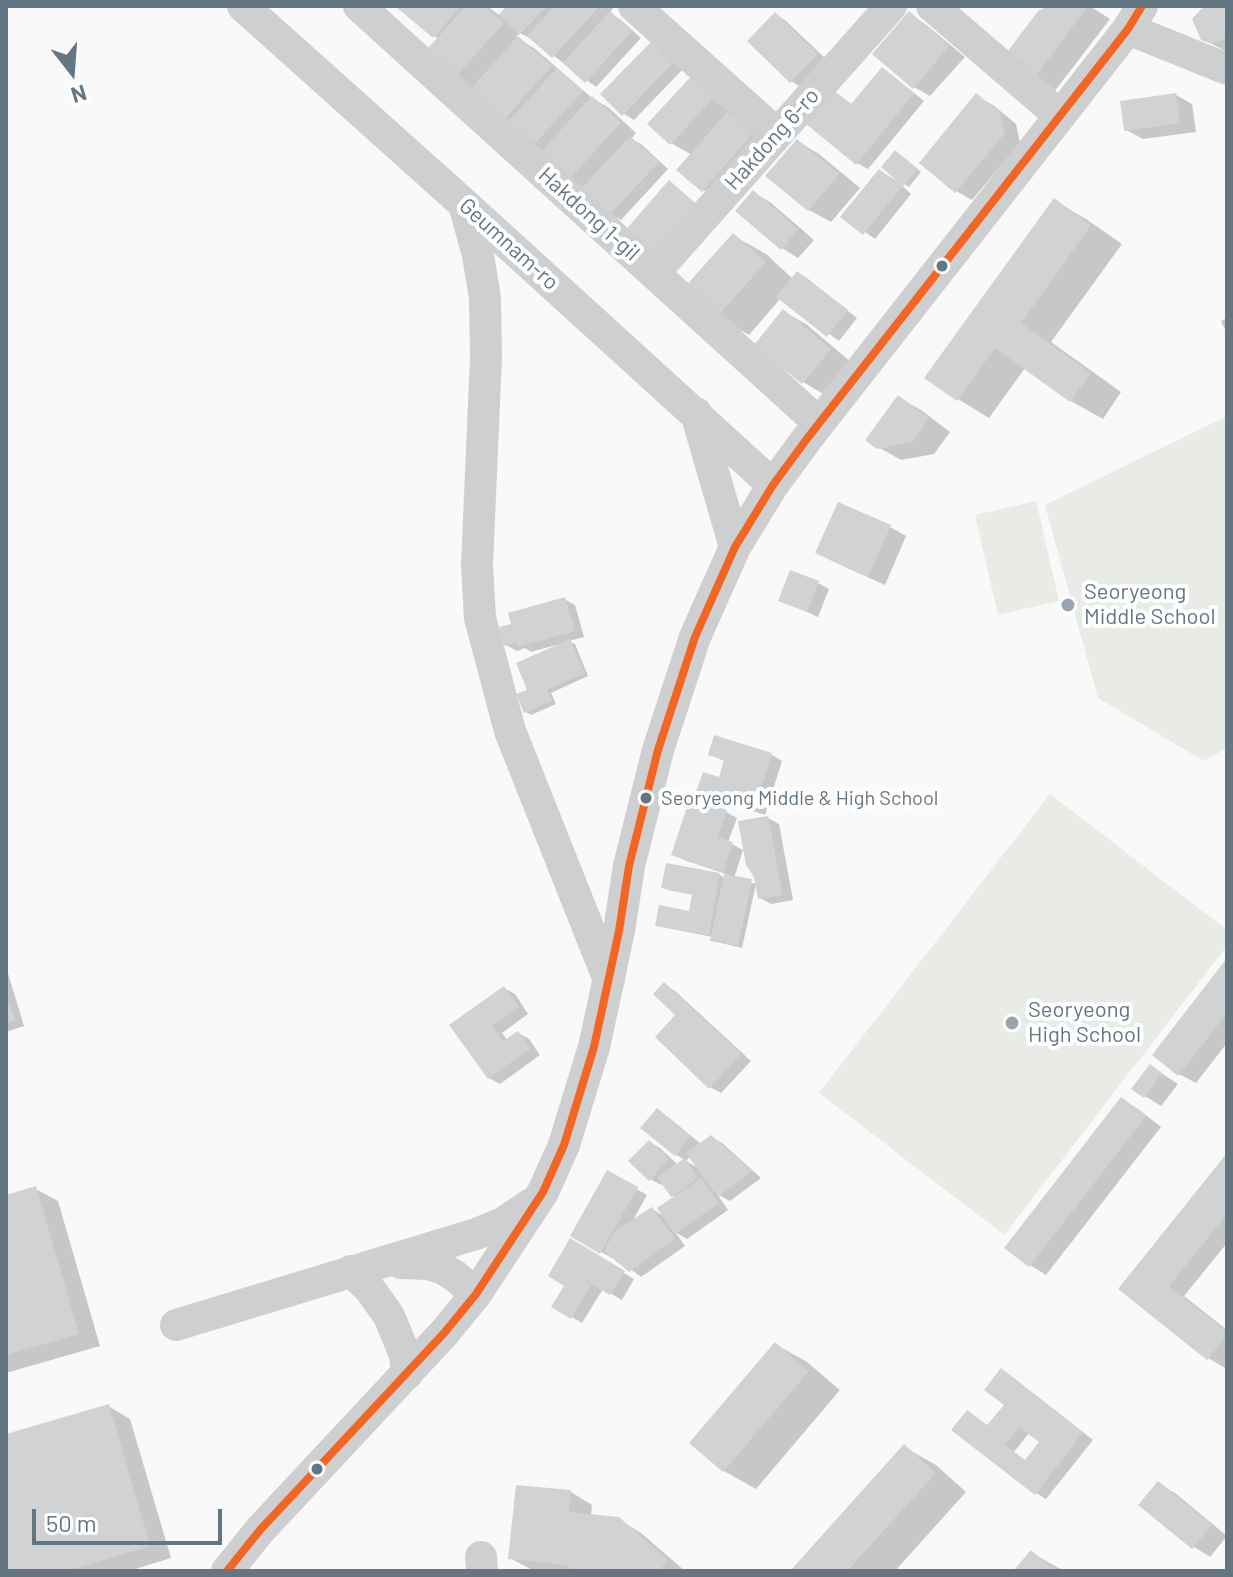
<!DOCTYPE html>
<html>
<head>
<meta charset="utf-8">
<style>
  body { margin:0 }
  #map { position:relative; width:1233px; height:1577px; overflow:hidden; background:#f9f9f9; font-family:Barlow,sans-serif }
  canvas { display:block }
  .frame { position:absolute; inset:0; border:8px solid #657683; pointer-events:none }
  .north { position:absolute; left:32px; top:32px; width:80px; height:80px; -webkit-text-stroke:6px #fff; paint-order:stroke; rotate:163deg; font-size:22px; font-weight:700; line-height:32px; text-align:center; color:#657683 }
  .north::after { content:''; display:block; margin:auto; width:28px; height:36px; background:#657683; clip-path:polygon(50% 0,100% 100%,50% 72%,0 100%) }
  .scale { position:absolute; left:32px; top:1509px; width:190px; height:36px; box-sizing:border-box; border:4px solid #657683; border-top:0; padding-left:10px; font-size:24px; line-height:28px; white-space:nowrap; color:#657683; -webkit-text-stroke:6px #fff; paint-order:stroke }
</style>
</head>
<body>
<div id="map">
<canvas width="1233" height="1577"></canvas>
<div class="frame"></div>
<div class="north">N</div>
<div class="scale">50 m</div>
</div>
<script>
const ctx = document.querySelector('canvas').getContext('2d');
ctx.lineJoin = 'round';
function fillPath(path, color) {
  ctx.fillStyle = color;
  ctx.fill(path, 'evenodd');
}
function shape(rows) {
  const path = new Path2D();
  for (const r of rows) {
    path.moveTo(r[0], r[1]);
    for (let i = 2; i < r.length; i += 2) path.lineTo(r[i], r[i + 1]);
  }
  return path;
}
function stroke(path, color, width, dash) {
  ctx.strokeStyle = color;
  ctx.lineWidth = width;
  ctx.lineCap = dash ? 'butt' : 'round';
  ctx.setLineDash(dash || []);
  ctx.stroke(path);
}
function write(font, color, halo, rows, align = 'center') {
  ctx.font = font + ' Barlow,sans-serif';
  ctx.lineWidth = 8;
  ctx.setLineDash([]);
  ctx.textBaseline = 'middle';
  ctx.strokeStyle = halo;
  ctx.fillStyle = color;
  for (const [text, x, y, turn = 0] of rows) {
    ctx.save();
    ctx.translate(x, y);
    ctx.rotate((+turn || 0) * Math.PI / 180);
    ctx.textAlign = isNaN(turn) ? turn : align;
    if (halo) ctx.strokeText(text, 0, 0);
    ctx.fillText(text, 0, 0);
    ctx.restore();
  }
}
const green = shape([
  [1227,416,1227,748,1204,761,1098,698,1045,505],
  [1036,501,1059,601,998,615,975,515],
  [1050,794,1227,930,1227,946,1004,1235,819,1093]
]);
const shadow = shape([
  [399,6,462,6,466,9,469,6,487,6,500,16,509,6,610,6,613,9,609,13,621,20,641,38,596,87,531,39,520,33,516,37,534,48,592,98,609,108,636,133,631,139,641,144,668,169,621,220,610,214,452,81,439,40],
  [1055,6,1090,6,1110,19,1051,96,1030,83],
  [1211,6,1227,6,1227,52,1203,39],
  [775,14,786,21,828,61,802,88,791,81],
  [909,14,925,24,965,57,930,96,914,87],
  [661,51,682,70,634,120,624,114],
  [882,69,893,76,924,101,868,169,857,163,833,91,853,105],
  [696,74,774,146,725,203,703,190,692,155,671,143],
  [1176,95,1192,104,1196,132,1143,139,1126,130],
  [976,96,993,105,1016,124,1020,143,972,200,956,191],
  [797,141,819,154,860,188,831,222,809,210,768,175],
  [900,155,921,172,909,187,899,181],
  [880,171,897,181,911,194,875,239,843,216],
  [754,193,770,202,814,240,798,258,782,248],
  [1055,201,1086,219,1122,244,1051,342,1121,392,1103,419,1071,401,1025,368,989,418,958,399],
  [734,236,766,254,793,279,797,273,808,279,857,318,839,341,781,298,749,335,717,316],
  [784,312,806,324,852,363,825,395,803,382],
  [1227,318,1227,334,1221,321],
  [899,398,921,410,950,432,934,454,901,460,878,447],
  [890,527,906,536,885,585,834,562,817,553],
  [818,583,829,589,818,617,781,600],
  [564,599,575,605,584,637,569,641,575,644,588,676,551,693,556,704,531,715,526,712,530,691,556,647,556,645,531,652,525,648,517,651,506,645,513,625],
  [716,738,772,755,782,761,765,815,709,797,699,791,720,779,726,762,710,754],
  [726,812,737,818,728,842,743,850,734,878,756,884,742,948,717,942,712,940,713,937,662,927,658,925,691,913,694,895,668,890,664,887,668,865,720,875,726,879,726,874,684,860,674,854],
  [768,818,779,824,793,900,771,904,760,898],
  [1227,961,1227,1043,1196,1083,1179,1074],
  [6,967,24,1026,6,1032],
  [665,985,675,991,751,1061,721,1093,710,1087],
  [504,988,515,994,528,1014,502,1033,508,1041,518,1033,529,1039,540,1055,500,1084,489,1078,452,1026],
  [1150,1066,1178,1084,1161,1106,1145,1096],
  [1121,1099,1138,1109,1161,1127,1046,1275,1030,1265],
  [668,1117,701,1144,711,1137,722,1143,761,1178,730,1201,717,1194,728,1210,687,1239,675,1232,685,1246,641,1277,613,1256,612,1258,572,1236,608,1173,647,1195,632,1222,652,1209,665,1217,675,1198,663,1182,661,1185,650,1179,649,1142,660,1148,678,1165,685,1160,676,1155],
  [691,1156,700,1169,686,1161],
  [1227,1156,1227,1243,1184,1296,1227,1330,1227,1365,1225,1368,1208,1358,1121,1289],
  [36,1189,58,1201,100,1346,6,1373,6,1197],
  [571,1241,634,1279,622,1300,603,1289,582,1323,553,1306,566,1286],
  [775,1344,807,1362,840,1390,756,1489,724,1471,691,1443],
  [1012,1377,1093,1440,1046,1499,1036,1493,989,1427,1006,1405],
  [1030,1432,1042,1442,1027,1462,1014,1452],
  [108,1406,130,1419,171,1558,129,1571,6,1571,6,1436],
  [904,1447,936,1465,966,1492,895,1571,792,1571],
  [1158,1484,1175,1493,1227,1536,1210,1557,1194,1547,1141,1505],
  [571,1492,592,1505,591,1516,618,1519,641,1533,685,1571,538,1571,532,1570,510,1558],
  [1032,1553,1064,1571,1016,1571]
]);
const building = shape([
  [395,6,461,6,433,38],
  [466,6,485,6,504,23,451,82,421,56],
  [507,6,547,6,519,35,498,15],
  [555,6,600,6,552,58,527,36],
  [1049,6,1088,6,1029,85,999,63,1038,11],
  [1209,6,1227,6,1227,38,1212,44,1201,40,1192,19,1201,9],
  [610,11,632,31,585,83,563,63],
  [909,11,949,46,913,89,872,54],
  [775,12,818,54,790,83,747,41],
  [518,36,552,66,500,124,466,94],
  [651,42,673,63,622,116,600,94],
  [882,67,914,93,856,165,805,123,832,89,851,104],
  [557,68,583,91,530,149,505,125],
  [695,72,718,93,670,145,647,124],
  [976,93,1000,113,1005,133,955,193,919,163],
  [1176,93,1180,123,1124,131,1120,101],
  [592,96,621,122,566,183,537,156],
  [728,111,754,132,702,192,676,170],
  [630,136,659,162,609,215,581,189],
  [797,139,839,174,808,211,765,176],
  [895,150,918,169,903,186,881,167],
  [879,169,902,187,863,235,840,217],
  [669,180,702,209,655,263,622,234],
  [753,190,798,229,781,250,735,211],
  [1054,198,1091,225,1021,323,1091,373,1070,402,995,348,957,401,924,378],
  [733,233,766,262,716,318,683,289],
  [797,271,848,310,827,337,776,297],
  [783,309,831,349,802,384,754,345],
  [898,395,929,418,912,442,877,449,865,440],
  [838,502,891,525,868,577,815,553],
  [790,570,819,581,807,612,778,601],
  [565,597,575,631,518,647,517,642,504,646,499,627,511,624,508,613],
  [570,639,585,673,547,690,552,701,524,713,516,694,527,690,516,663],
  [714,735,772,753,754,810,696,792,703,772,719,777,724,760,708,755],
  [690,798,727,810,718,837,733,842,723,872,671,855],
  [768,816,783,895,758,899,754,877,746,865,738,821],
  [666,863,720,873,709,935,655,926,659,905,689,911,692,894,661,888],
  [724,874,752,879,738,946,710,941],
  [1227,958,1227,1013,1178,1076,1152,1055],
  [664,982,741,1054,709,1089,655,1037,675,1015,653,994],
  [504,986,519,1007,492,1026,503,1041,518,1031,531,1048,488,1079,449,1025],
  [6,994,15,1020,6,1023],
  [1150,1064,1162,1073,1144,1098,1131,1089],
  [1121,1097,1146,1116,1029,1267,1004,1248],
  [657,1108,691,1136,675,1156,640,1128],
  [711,1135,752,1171,718,1197,686,1153],
  [649,1140,669,1159,649,1181,628,1161],
  [1227,1153,1227,1214,1169,1286,1227,1332,1227,1335,1207,1360,1118,1289],
  [685,1158,698,1178,671,1197,657,1177],
  [607,1170,638,1187,600,1254,570,1236],
  [701,1178,719,1203,675,1234,657,1208],
  [36,1186,79,1334,6,1355,6,1195],
  [652,1207,675,1239,629,1272,604,1251,615,1231],
  [570,1238,625,1271,610,1295,581,1278,591,1285,571,1319,551,1307,564,1286,548,1276],
  [775,1342,809,1371,723,1472,689,1443],
  [1001,1368,1083,1432,1035,1495,951,1430,967,1410,987,1425,1004,1405,984,1390],
  [1019,1427,1039,1442,1025,1460,1005,1445],
  [109,1404,150,1546,66,1571,6,1571,6,1434],
  [904,1444,936,1473,847,1571,790,1571],
  [1158,1481,1212,1525,1192,1549,1138,1505],
  [516,1485,571,1490,569,1512,619,1517,668,1560,659,1571,574,1571,567,1565,508,1559],
  [1031,1550,1056,1571,1013,1571]
]);
const minor = shape([
  [243,6,464,204,773,485],
  [359,6,819,423],
  [634,6,777,134],
  [932,6,1059,115],
  [1128,29,1227,69],
  [464,204,478,255,485,298,486,357,477,565,480,618,510,731,609,980],
  [654,273,891,6],
  [696,413,735,547],
  [401,1263,428,1264,442,1268,455,1276,476,1294],
  [351,1271,369,1288,389,1316,405,1355,407,1374],
  [176,1325,476,1234,503,1223,531,1204],
  [481,1557,482,1571],
  [227,1571,260,1530,445,1332,476,1294,543,1192,564,1145,594,1047,619,931,629,866,658,750,695,637,735,547,773,485,806,440,1128,29,1142,6]
]);
const bus1 = shape([
  [227,1571,260,1530,445,1332,476,1294,543,1192,564,1145,594,1047,619,931,629,866,658,750,695,637,735,547,773,485,806,440,1128,29,1142,6]
]);
const markers = [
  [942,266,7,"#657683"],
  [1068,605,8,"#99a4ac"],
  [646,798,7,"#657683"],
  [1012,1023,8,"#99a4ac"],
  [317,1469,7,"#657683"]
];
const busNames = [
  ["Seoryeong Middle & High School",661,798]
];
const streetNames = [
  ["Hakdong 6-ro",772,139,-48],
  ["Hakdong 1-gil",589,214,42],
  ["Geumnam-ro",509,244,42]
];
const poiNames = [
  ["Seoryeong",1084,592],
  ["Middle School",1084,617],
  ["Seoryeong",1028,1010],
  ["High School",1028,1035]
];
fillPath(green, '#e8ebe6');
fillPath(shadow, '#0003');
fillPath(building, '#d0d2d3');
stroke(minor, '#cecfd0', 32);
stroke(bus1, '#f26522', 8);
for (const [x, y, r, color] of markers) {
  const dot = new Path2D();
  dot.arc(x, y, r, 0, 2 * Math.PI);
  ctx.fillStyle = color;
  ctx.fill(dot);
  stroke(dot, '#fff', 3);
}
write('20px', '#657683', '#fff', busNames, 'left');
write('22px', '#657683', '#fff', streetNames);
write('22px', '#657683', '#fff', poiNames, 'left');
</script>
</body>
</html>
